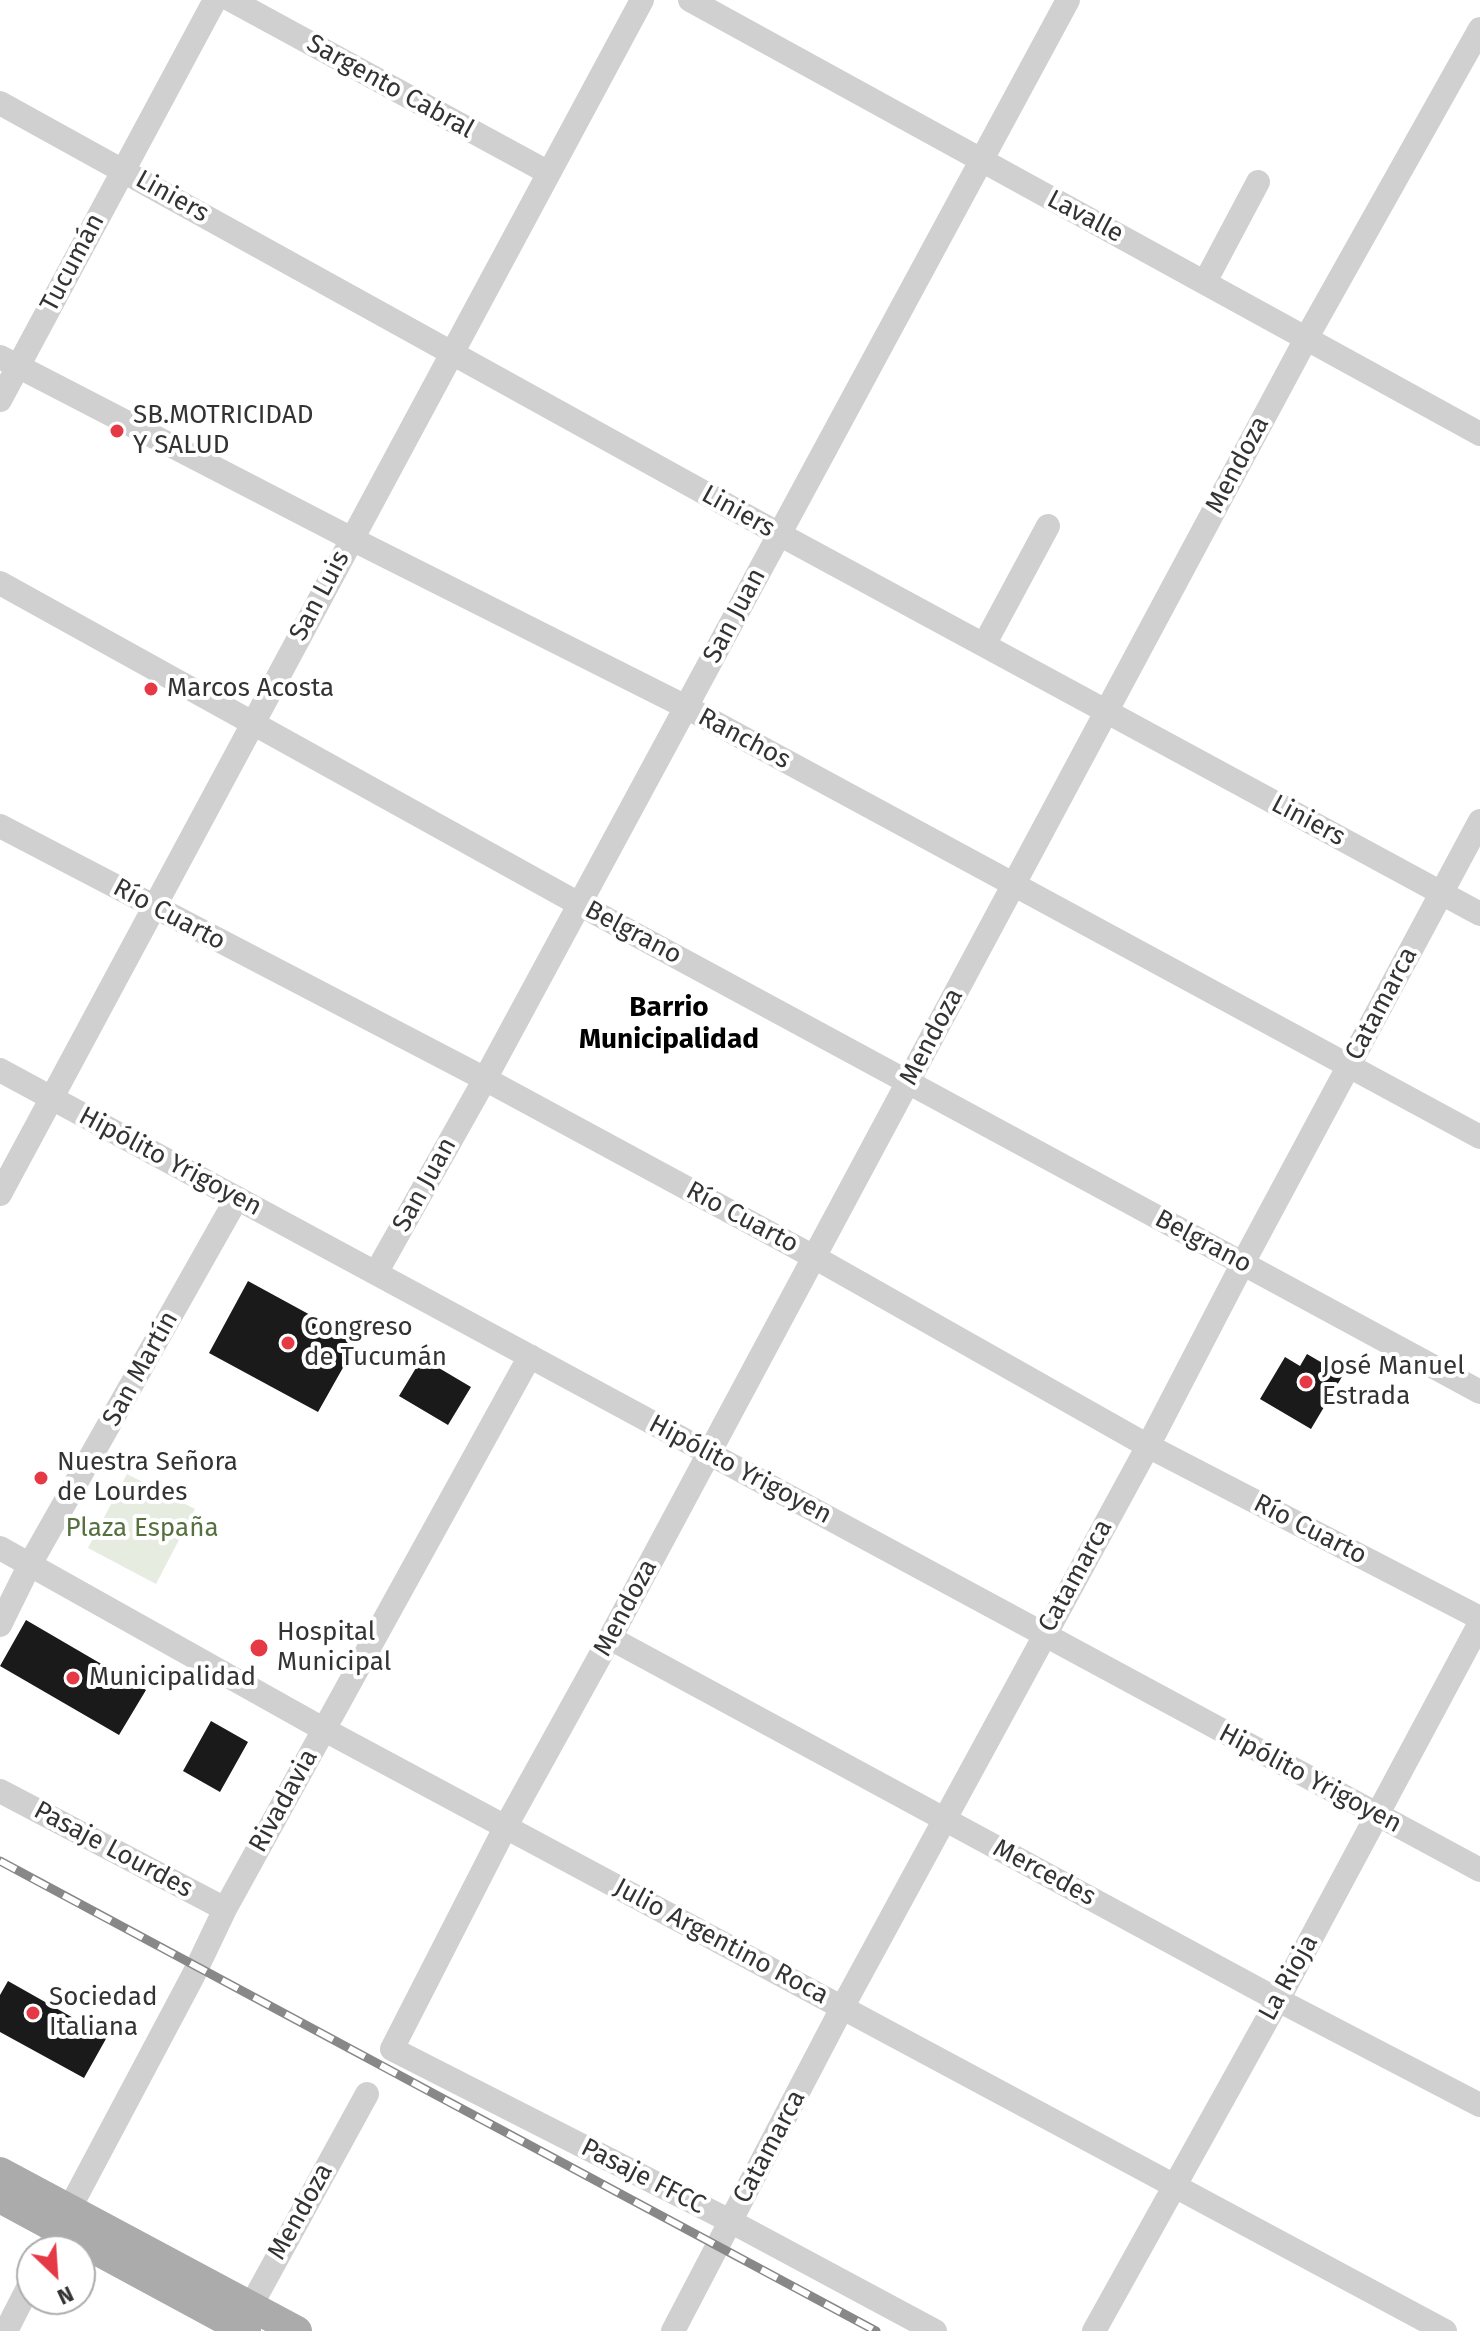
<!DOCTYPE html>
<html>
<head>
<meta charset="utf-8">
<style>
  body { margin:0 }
  #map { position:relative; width:1480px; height:2331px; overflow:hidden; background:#fff; font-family:"Fira Sans",sans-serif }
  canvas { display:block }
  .north { position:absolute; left:16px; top:2235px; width:80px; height:80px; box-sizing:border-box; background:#fff; border:2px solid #adadad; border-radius:50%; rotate:155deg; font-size:22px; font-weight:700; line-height:32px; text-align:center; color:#333 }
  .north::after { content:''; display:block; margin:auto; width:28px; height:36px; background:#e63946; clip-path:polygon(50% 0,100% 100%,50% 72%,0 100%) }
</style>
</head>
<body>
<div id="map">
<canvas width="1480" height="2331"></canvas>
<div class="north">N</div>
</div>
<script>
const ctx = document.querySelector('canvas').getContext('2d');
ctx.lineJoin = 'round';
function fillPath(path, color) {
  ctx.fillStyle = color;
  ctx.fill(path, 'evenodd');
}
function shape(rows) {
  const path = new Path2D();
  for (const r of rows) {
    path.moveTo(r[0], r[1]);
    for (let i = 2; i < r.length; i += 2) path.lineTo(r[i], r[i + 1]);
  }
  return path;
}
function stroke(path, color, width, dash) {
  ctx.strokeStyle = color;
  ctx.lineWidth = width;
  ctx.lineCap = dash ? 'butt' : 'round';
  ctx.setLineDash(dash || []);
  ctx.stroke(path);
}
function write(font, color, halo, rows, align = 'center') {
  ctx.font = font + ' "Fira Sans",sans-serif';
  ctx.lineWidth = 8;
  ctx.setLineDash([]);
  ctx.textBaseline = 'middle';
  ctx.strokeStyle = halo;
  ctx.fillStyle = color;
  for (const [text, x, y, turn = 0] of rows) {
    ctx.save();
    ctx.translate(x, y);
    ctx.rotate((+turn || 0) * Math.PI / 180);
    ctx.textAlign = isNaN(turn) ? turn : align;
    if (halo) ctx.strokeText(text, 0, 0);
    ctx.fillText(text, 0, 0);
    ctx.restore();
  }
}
const green = shape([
  [127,1474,195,1509,156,1584,88,1548]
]);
const building = shape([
  [248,1281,358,1341,318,1412,209,1353],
  [1307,1354,1343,1375,1311,1429,1260,1399,1285,1357,1300,1366],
  [422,1358,471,1387,448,1425,399,1396],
  [26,1620,146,1690,119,1735,0,1666],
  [211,1721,248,1742,220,1792,183,1771],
  [8,1981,107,2037,84,2078,0,2032,0,1995]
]);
const minor = shape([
  [231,0,549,173],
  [690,0,1480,434],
  [0,103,779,534,1480,914],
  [1205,282,1258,182],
  [0,357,350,538,686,707,1480,1137],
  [0,400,215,0],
  [0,583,579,904,1480,1392],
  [984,645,1048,526],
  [0,826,485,1079,814,1257,1148,1446,1480,1618],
  [0,1070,1480,1870],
  [0,1194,642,0],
  [376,1273,485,1079,1068,0],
  [0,1548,323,1729,1445,2331],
  [0,1625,29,1566,237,1198],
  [610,1638,1278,2000,1480,2105],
  [0,1791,225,1909],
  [47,2251,193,1976,225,1909,530,1356],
  [242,2322,367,2094],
  [6,2331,32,2280],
  [673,2331,842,2008,1148,1446,1243,1263,1480,821],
  [935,2331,730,2221,392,2049,506,1826,610,1638,1307,337,1480,29],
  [1094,2331,1278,2000,1480,1623]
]);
const major = shape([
  [0,2172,297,2331],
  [0,2198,246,2331]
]);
const rail = shape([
  [0,1861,876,2331]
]);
const markers = [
  [117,431,8,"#e63946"],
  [151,689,8,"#e63946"],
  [288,1343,8,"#e63946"],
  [1306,1382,8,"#e63946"],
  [41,1478,8,"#e63946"],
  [259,1648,10,"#e63946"],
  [73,1678,8,"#e63946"],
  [33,2013,8,"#e63946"]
];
const streetNames = [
  ["Sargento Cabral",390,87,29],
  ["Liniers",172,197,29],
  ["Lavalle",1085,217,28],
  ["Tucumán",73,263,-62],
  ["Mendoza",1238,465,-62],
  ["Liniers",738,512,29],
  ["San Luis",320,596,-62],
  ["San Juan",735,616,-62],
  ["Ranchos",744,739,28],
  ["Liniers",1308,821,28],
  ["Río Cuarto",169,915,28],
  ["Belgrano",633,933,28],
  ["Catamarca",1382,1004,-62],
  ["Mendoza",932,1037,-62],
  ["Hipólito Yrigoyen",170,1162,28],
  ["San Juan",425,1185,-61],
  ["Río Cuarto",742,1218,28],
  ["Belgrano",1203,1242,28],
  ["San Martín",141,1369,-61],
  ["Hipólito Yrigoyen",740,1470,28],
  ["Río Cuarto",1310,1530,27],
  ["Catamarca",1076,1576,-61],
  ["Mendoza",626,1608,-62],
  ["Hipólito Yrigoyen",1310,1779,28],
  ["Rivadavia",284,1801,-61],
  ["Pasaje Lourdes",113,1850,28],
  ["Mercedes",1044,1873,28],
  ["Julio Argentino Roca",721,1942,28],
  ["La Rioja",1289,1978,-61],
  ["Catamarca",770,2147,-62],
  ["Pasaje FFCC",643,2177,27],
  ["Mendoza",301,2212,-61]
];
const poiNames = [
  ["SB.MOTRICIDAD",133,416],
  ["Y SALUD",133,446],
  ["Marcos Acosta",167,689],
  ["Congreso",304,1328],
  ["de Tucumán",304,1358],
  ["José Manuel",1322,1367],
  ["Estrada",1322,1397],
  ["Nuestra Señora",57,1463],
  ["de Lourdes",57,1493],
  ["Hospital",277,1633],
  ["Municipal",277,1663],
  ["Municipalidad",89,1678],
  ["Sociedad",49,1998],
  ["Italiana",49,2028]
];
const parkNames = [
  ["Plaza España",142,1529]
];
const neighbourhoodNames = [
  ["Barrio",669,1008],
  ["Municipalidad",669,1040]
];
fillPath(green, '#e6ecdf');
fillPath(building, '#1a1a1a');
stroke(minor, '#d0d0d0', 24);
stroke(major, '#ababab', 30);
stroke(rail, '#888', 9);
stroke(rail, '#fff', 6, [18]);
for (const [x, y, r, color] of markers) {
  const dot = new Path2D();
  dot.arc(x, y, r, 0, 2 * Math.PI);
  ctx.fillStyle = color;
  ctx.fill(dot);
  stroke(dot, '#fff', 3);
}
write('26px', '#333', '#fff', streetNames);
write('26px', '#333', '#fff', poiNames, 'left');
write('26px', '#56703f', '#fff', parkNames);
write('bold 28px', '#000', '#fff', neighbourhoodNames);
</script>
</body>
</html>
